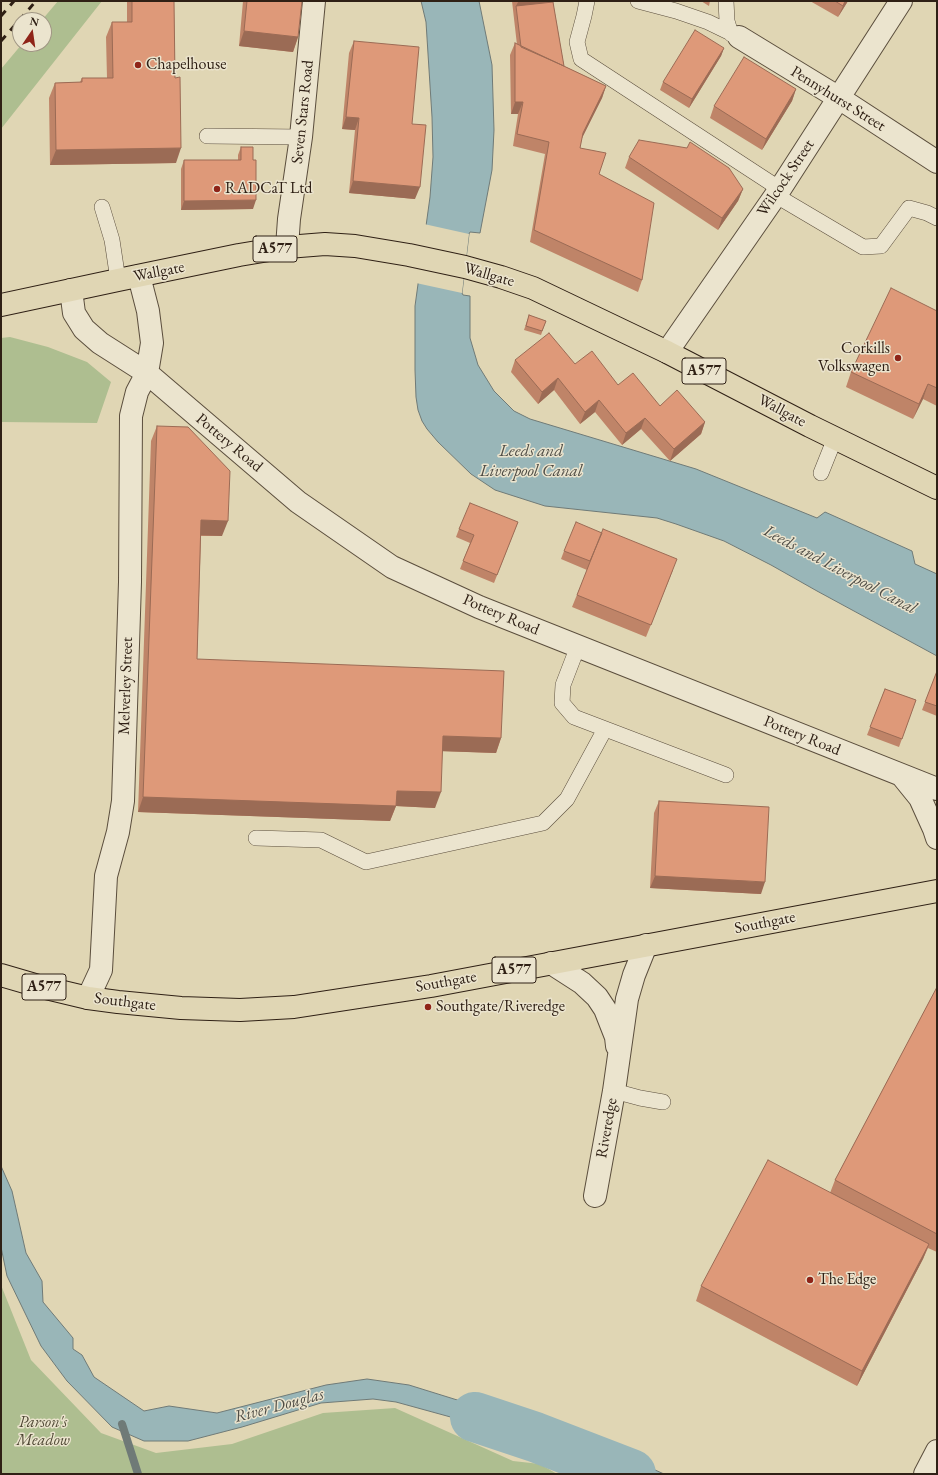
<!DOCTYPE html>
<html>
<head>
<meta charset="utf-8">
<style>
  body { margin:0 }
  #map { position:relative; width:938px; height:1475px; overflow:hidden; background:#e0d6b4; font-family:"EB Garamond",serif }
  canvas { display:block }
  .frame { position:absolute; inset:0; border:2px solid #2f2015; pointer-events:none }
  .north { position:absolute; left:12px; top:12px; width:40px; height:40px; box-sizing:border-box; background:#ebe4ce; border:1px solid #a09684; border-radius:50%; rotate:13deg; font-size:11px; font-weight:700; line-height:16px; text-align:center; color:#2f2015 }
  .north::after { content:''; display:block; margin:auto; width:14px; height:18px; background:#8f2418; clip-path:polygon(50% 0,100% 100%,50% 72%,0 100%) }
</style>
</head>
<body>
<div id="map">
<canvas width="938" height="1475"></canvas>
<div class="frame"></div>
<div class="north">N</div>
</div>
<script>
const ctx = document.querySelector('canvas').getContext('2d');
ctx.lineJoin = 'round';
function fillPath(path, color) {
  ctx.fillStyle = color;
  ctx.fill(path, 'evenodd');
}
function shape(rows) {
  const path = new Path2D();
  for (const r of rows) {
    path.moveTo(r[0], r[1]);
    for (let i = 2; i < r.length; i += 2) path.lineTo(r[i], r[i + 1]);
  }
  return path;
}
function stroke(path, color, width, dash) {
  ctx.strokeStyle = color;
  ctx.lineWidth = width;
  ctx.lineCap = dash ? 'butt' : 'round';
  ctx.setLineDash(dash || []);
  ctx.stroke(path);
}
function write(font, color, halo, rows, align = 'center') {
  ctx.font = font + ' "EB Garamond",serif';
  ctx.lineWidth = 3;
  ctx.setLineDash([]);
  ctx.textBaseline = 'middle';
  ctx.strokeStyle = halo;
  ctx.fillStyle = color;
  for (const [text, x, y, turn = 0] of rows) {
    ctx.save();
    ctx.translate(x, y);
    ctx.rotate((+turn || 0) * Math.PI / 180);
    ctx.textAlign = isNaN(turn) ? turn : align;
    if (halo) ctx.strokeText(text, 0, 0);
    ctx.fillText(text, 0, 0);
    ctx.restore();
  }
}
const green = shape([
  [58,1,102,1,1,129,1,69,22,44,44,44,44,20,42,20],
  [10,337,48,347,87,362,111,382,97,423,1,422,1,338],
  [1,1285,31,1360,101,1433,156,1453,232,1444,323,1413,395,1408,513,1461,540,1464,557,1474,1,1474]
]);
const water = shape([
  [421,1,479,1,492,65,494,130,492,170,480,233,470,232,469,234,462,293,463,295,470,296,470,338,478,365,494,391,514,411,530,419,696,469,817,518,825,512,912,551,915,564,937,574,937,656,817,591,771,565,724,541,676,524,657,518,545,506,495,490,471,474,438,442,427,429,422,421,418,410,416,397,415,370,415,306,430,197,433,157,432,117,426,22,421,1],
  [1,1166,12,1191,26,1253,42,1281,43,1302,73,1338,73,1349,82,1355,94,1377,144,1411,169,1406,217,1413,326,1385,367,1379,409,1385,544,1427,540,1444,476,1424,396,1402,373,1399,321,1403,242,1427,188,1441,144,1441,112,1427,67,1381,41,1346,7,1276,1,1247,1,1166],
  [564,1432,597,1444,664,1474,588,1474,559,1453,564,1432]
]);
const pier = shape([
  [424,224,469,234,462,293,416,283]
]);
const stream = shape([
  [122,1424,138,1474]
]);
const river = shape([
  [475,1417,535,1437,631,1474]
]);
const lane = shape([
  [587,1,584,16,577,42,581,59,780,189],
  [638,1,676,11,708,22,739,37],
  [726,1,727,21,731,34],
  [207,136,301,137],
  [775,195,863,247,881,246,909,208,927,213,937,218],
  [102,207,112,240,118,280],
  [821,473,835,438],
  [578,646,563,685,562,703,574,717,726,775],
  [256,838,321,840,366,862,543,823,567,799,605,729],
  [614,1091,640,1098,663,1102]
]);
const street = shape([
  [739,37,839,98,937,162],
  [287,247,289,219,301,137,314,1],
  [71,290,74,313,84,329,100,343,147,373,298,502,392,567,479,607,937,789],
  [667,352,780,189,901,1],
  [903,777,920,798,934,829,937,838],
  [551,963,582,983,597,997,605,1009,616,1037,617,1046],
  [88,998,101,970,106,876,118,832,123,801,130,582,131,416,137,392,147,373,152,343,148,311,139,276],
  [595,1196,614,1091,627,999,634,975,646,945],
  [925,1474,937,1451]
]);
const highway = shape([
  [1,305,118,280,239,255,287,247,325,244,355,246,409,255,465,267,501,277,533,288,667,352,810,426,937,488],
  [1,975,42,987,88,998,118,1002,181,1008,240,1010,294,1007,431,986,937,891]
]);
const rail = shape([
  [1,16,14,1],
  [1,41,36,1]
]);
const wall = shape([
  [127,1,174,1,176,163,50,165,49,98,55,83,80,82,82,78,107,78,106,37,112,22,127,22],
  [243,1,302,1,298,37,293,52,239,46],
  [512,1,553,1,553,2,564,66,606,86,602,98,582,138,580,148,599,174,642,280,638,292,530,242,545,154,513,146,518,114,511,114,510,55,515,43,517,45],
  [701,1,710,1,709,6],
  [810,1,848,1,838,17],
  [354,41,412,124,415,199,349,193,355,130,342,129,349,53],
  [724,48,721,56,689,108,660,90,663,82],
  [796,89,792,101,762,150,710,118,714,106],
  [241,147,253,209,181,210,181,169,184,160,238,160,238,155],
  [629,157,743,189,738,201,718,230,625,168],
  [937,311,937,406,923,399,913,419,846,387,851,372],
  [529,315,546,321,541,335,524,330],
  [515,360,575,364,660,406,705,422,701,434,670,461,641,429,622,445,595,412,580,424,554,390,538,404,511,372],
  [157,426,222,536,201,536,197,659,501,738,496,753,442,751,435,808,396,806,390,821,138,812,151,441],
  [518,522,494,583,460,569,470,543,456,537,459,529],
  [564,551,673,570,646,637,572,607,587,570,561,559],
  [937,671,937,716,922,710],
  [885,689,916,700,899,747,867,735],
  [659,801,761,894,650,888,654,813],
  [937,987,937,1252,928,1248,923,1259,857,1386,696,1301,701,1286,830,1193,835,1180]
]);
const shadedWall = shape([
  [531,1,553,1,550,10,516,6,518,2],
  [845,1,848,1,838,17,843,6],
  [244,31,298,37,293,52,239,46],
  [724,48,721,56,689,108,692,99],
  [606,86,602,98,579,144,583,133],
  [796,89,792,101,762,150,766,139],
  [515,102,523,102,518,114,511,114],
  [346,117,359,118,355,130,342,129],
  [181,148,176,163,50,165,56,150],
  [353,181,420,187,415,199,349,193],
  [743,189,738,201,718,230,722,218],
  [256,200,253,209,181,210,184,201],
  [558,378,554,390,538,404,542,392],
  [928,384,923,399,913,419,919,404],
  [599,400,595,412,580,424,585,412],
  [645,418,641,429,622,445,626,433],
  [705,422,701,434,670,461,674,449],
  [201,520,228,521,222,536,196,535],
  [443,736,501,738,496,753,437,751],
  [397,791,441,792,435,808,396,806,390,821,138,812,143,797],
  [655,876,765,882,761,894,650,888],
  [929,1244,923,1259,857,1386,862,1371]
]);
const building = shape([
  [132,1,174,1,175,78,180,77,181,148,56,150,55,83,82,82,82,78,113,78,112,22,132,22,132,1],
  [247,1,302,1,298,37,244,31,247,1],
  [518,1,531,1,518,2,518,1],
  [835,1,845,1,843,6,835,1],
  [553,2,564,66,521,47,516,6,553,2],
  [695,30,724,48,692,99,663,82,695,30],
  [354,41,419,47,412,124,426,125,420,187,353,181,359,118,346,117,354,41],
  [515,43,606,86,583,133,580,148,606,153,599,174,654,203,642,280,534,230,549,142,517,134,523,102,515,102,515,43],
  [744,57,796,89,766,139,714,106,744,57],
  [639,140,687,148,690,142,729,168,743,189,722,218,629,157,639,140],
  [241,147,253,147,253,160,256,160,256,200,184,201,184,160,241,160,241,147],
  [891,288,937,311,937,388,928,384,919,404,851,372,891,288],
  [529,315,546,321,542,331,526,326,529,315],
  [549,333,575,364,592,351,618,385,633,373,660,406,677,390,705,422,674,449,645,418,626,433,599,400,585,412,558,378,542,392,515,360,549,333],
  [157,426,188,427,230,471,228,521,201,520,197,659,504,671,501,738,443,736,441,792,397,791,396,806,143,797,157,426],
  [470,503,518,522,497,575,463,561,474,535,459,529,470,503],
  [576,522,602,533,590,561,564,551,576,522],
  [603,529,677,559,651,625,577,595,603,529],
  [937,671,937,706,925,702,937,671],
  [885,689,916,700,902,739,870,727,885,689],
  [659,801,769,807,765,882,655,876,659,801],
  [937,987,937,1234,835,1180,937,987],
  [768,1160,929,1244,862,1371,701,1286,768,1160]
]);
const markers = [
  [138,65,4,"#8f2418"],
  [217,189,4,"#8f2418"],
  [898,358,4,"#8f2418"],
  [428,1007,4,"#8f2418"],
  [810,1280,4,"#8f2418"]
];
const shields = [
  [275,249,44],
  [704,371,44],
  [514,970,44],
  [44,987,44]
];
const shieldNames = [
  ["A577",275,249],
  ["A577",704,371],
  ["A577",514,970],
  ["A577",44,987]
];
const poiNames = [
  ["Chapelhouse",146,65],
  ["RADCaT Ltd",225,189],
  ["Corkills",890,349,"right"],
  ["Volkswagen",890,367,"right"],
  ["Southgate/Riveredge",436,1007],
  ["The Edge",818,1280]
];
const streetNames = [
  ["Pennyhurst Street",838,99,32],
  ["Seven Stars Road",303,112,-84],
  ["Wilcock Street",786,178,-56],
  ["Wallgate",159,272,-11],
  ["Wallgate",489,275,16],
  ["Wallgate",782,411,28],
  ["Pottery Road",229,443,40],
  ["Pottery Road",501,615,23],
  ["Melverley Street",126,686,-88],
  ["Pottery Road",802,736,22],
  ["Southgate",765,923,-11],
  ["Southgate",446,982,-10],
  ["Southgate",125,1002,7],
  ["Riveredge",607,1128,-80]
];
const parkNames = [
  ["Parson's",43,1423],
  ["Meadow",43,1441]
];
const waterNames = [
  ["Leeds and",531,451],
  ["Liverpool Canal",531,471],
  ["Leeds and Liverpool Canal",840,570,28],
  ["River Douglas",279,1406,-15]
];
fillPath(green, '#aebe90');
fillPath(water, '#99b6b8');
stroke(water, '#6f7a77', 1);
fillPath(pier, '#e0d6b4');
stroke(stream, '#6f7a77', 8);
stroke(river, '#99b6b8', 50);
stroke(lane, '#5b4e3d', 16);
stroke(street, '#5b4e3d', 24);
stroke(highway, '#2f2015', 24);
stroke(lane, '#ebe4ce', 15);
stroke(street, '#ebe4ce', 22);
stroke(highway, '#e0d6b4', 22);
stroke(rail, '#2f2015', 3, [7, 7]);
fillPath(wall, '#bf8468');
fillPath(shadedWall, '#9b6b55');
fillPath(building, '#de9979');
stroke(building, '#9b6b55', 1);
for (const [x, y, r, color] of markers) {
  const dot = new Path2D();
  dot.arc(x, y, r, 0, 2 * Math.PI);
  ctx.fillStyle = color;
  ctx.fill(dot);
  stroke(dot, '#ebe4ce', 1.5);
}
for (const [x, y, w] of shields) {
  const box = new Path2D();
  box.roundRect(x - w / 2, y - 13, w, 26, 3);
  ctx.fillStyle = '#ebe4ce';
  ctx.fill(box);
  stroke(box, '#2f2015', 1);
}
write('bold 15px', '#2f2015', null, shieldNames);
write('16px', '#2f2015', '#ebe4ce', poiNames, 'left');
write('16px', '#2f2015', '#ebe4ce', streetNames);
write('italic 16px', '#4f4834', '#ebe4ce', parkNames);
write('italic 17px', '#4f4d46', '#ebe4ce', waterNames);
</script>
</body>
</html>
